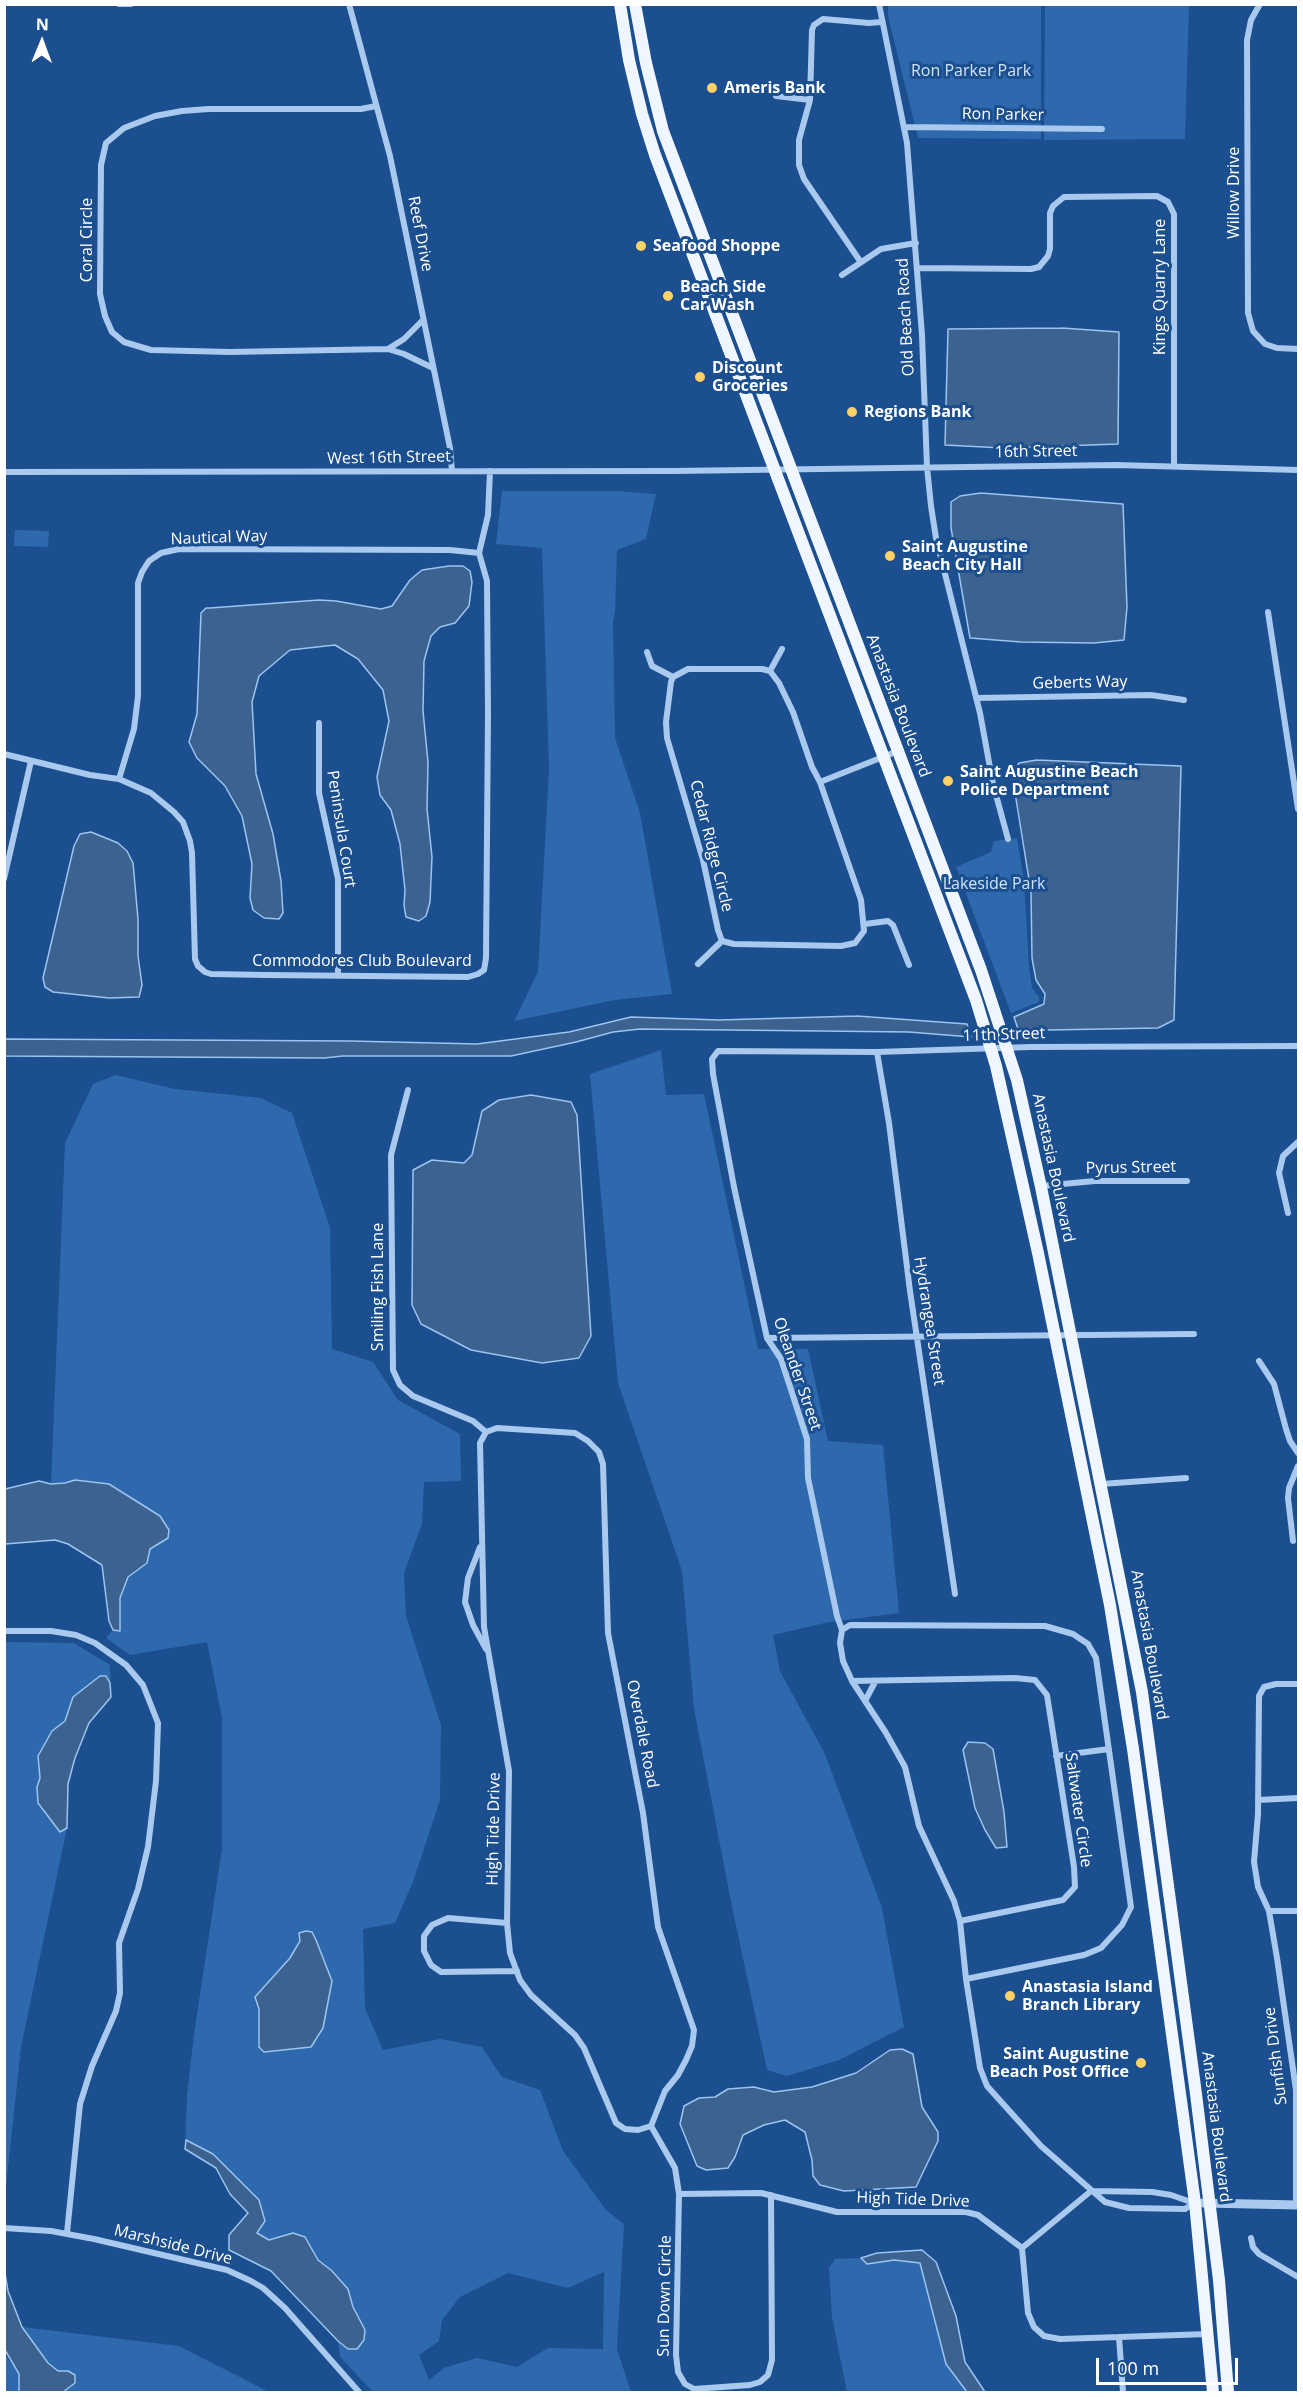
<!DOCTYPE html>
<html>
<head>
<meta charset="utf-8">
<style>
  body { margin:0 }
  #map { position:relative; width:1303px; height:2397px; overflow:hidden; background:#1b4f8f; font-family:"Open Sans",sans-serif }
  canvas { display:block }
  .frame { position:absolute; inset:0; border:6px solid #fff; pointer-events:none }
  .north { position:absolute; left:12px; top:12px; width:60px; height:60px; -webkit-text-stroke:4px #1b4f8f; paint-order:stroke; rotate:1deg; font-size:16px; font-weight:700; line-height:24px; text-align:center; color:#fff }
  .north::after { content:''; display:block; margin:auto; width:21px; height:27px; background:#fff; clip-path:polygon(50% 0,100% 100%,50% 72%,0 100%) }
  .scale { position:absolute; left:1096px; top:2358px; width:142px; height:27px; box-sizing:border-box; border:3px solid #fff; border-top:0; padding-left:8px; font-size:18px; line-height:21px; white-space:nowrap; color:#fff; -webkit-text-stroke:4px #1b4f8f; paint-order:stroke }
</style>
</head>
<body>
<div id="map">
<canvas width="1303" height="2397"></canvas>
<div class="frame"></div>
<div class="north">N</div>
<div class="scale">100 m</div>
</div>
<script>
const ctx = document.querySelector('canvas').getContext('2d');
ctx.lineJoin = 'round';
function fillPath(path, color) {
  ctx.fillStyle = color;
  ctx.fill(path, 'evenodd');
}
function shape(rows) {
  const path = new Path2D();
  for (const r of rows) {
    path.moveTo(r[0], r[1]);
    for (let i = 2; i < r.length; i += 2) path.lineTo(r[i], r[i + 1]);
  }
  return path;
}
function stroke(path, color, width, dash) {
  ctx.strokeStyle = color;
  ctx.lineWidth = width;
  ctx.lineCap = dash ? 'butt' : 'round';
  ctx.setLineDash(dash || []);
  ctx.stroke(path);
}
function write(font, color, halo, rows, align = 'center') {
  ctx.font = font + ' "Open Sans",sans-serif';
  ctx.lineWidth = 6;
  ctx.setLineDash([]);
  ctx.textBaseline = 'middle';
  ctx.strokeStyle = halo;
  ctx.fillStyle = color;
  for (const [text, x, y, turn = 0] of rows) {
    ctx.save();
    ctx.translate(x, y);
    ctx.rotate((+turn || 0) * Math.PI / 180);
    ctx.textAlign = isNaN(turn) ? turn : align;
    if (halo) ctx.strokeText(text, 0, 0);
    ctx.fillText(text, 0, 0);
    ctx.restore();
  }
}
const green = shape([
  [888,5,1041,5,1041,139,918,138,888,16],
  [1045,5,1189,5,1185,139,1044,140],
  [502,491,616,491,656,494,646,539,617,550,615,612,613,622,615,738,640,813,672,994,615,1000,514,1021,538,972,549,769,542,548,496,544],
  [15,530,49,531,48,547,14,546],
  [1017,838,1024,880,1029,967,1032,988,1039,997,1039,1002,1011,1013,956,867,991,852,994,841],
  [661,1050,666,1095,704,1094,758,1349,808,1349,828,1441,883,1445,899,1613,829,1622,773,1635,780,1671,825,1754,882,1908,904,2027,839,2060,787,2076,767,2070,732,1907,694,1709,682,1571,618,1383,590,1074],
  [116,1075,175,1089,261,1098,292,1113,330,1228,332,1349,373,1362,398,1400,460,1434,461,1481,424,1482,422,1524,404,1573,406,1616,441,1725,440,1800,413,1882,395,1923,363,1929,365,2008,383,2050,440,2039,482,2047,502,2077,540,2090,563,2151,606,2210,624,2224,617,2349,631,2392,373,2392,340,2357,338,2341,271,2271,229,2250,229,2235,248,2212,230,2194,216,2168,185,2149,187,2096,194,2034,222,1849,222,1718,207,1642,130,1655,106,1638,113,1630,120,1630,120,1598,128,1577,51,1484,65,1143,93,1084],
  [604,2272,603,2349,548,2348,517,2367,477,2358,444,2368,429,2380,419,2355,439,2341,442,2320,460,2297,508,2273,568,2288],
  [5,1642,74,1643,110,1665,111,1697,89,1723,75,1758,68,1784,67,1828,21,2047,5,2196],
  [861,2258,867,2264,894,2260,920,2263,946,2364,967,2392,847,2392,832,2317,829,2268,835,2259],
  [22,2327,179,2346,269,2392,63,2392,75,2383,68,2371,58,2371,48,2363],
  [4,2353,19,2375,19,2392,5,2392]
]);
const water = shape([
  [1062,328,1119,332,1118,444,1003,448,945,445,948,329,1062,328],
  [981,493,1123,504,1127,607,1124,640,1094,643,1021,642,970,638,951,528,951,502,960,496,981,493],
  [449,566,463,566,470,571,472,582,469,606,455,623,440,627,431,636,424,661,423,711,428,762,427,809,432,857,430,902,426,916,419,921,406,917,404,905,405,890,400,844,391,810,380,795,377,777,389,721,383,690,358,659,335,645,290,650,259,676,252,702,256,774,273,834,281,881,283,913,279,919,264,918,253,910,250,898,252,864,242,816,225,786,197,758,189,742,197,714,201,613,206,608,210,608,319,600,336,601,381,609,392,606,410,580,422,570,449,566],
  [1037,760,1181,766,1174,1020,1158,1028,1049,1030,1018,1029,1014,1017,1044,1004,1045,994,1036,980,1032,958,1031,892,1012,774,1019,763,1037,760],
  [91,832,118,843,127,851,133,863,138,919,138,956,142,985,139,997,109,998,53,992,45,987,43,978,74,846,80,834,91,832],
  [857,1016,967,1024,971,1037,909,1032,640,1029,613,1032,576,1042,511,1056,343,1056,324,1058,4,1056,5,1039,350,1041,477,1044,569,1032,631,1017,719,1020,857,1016],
  [531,1095,571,1102,577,1115,591,1336,579,1358,542,1363,471,1350,421,1324,412,1305,413,1170,432,1160,464,1163,472,1155,482,1111,499,1100,531,1095],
  [75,1480,109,1484,160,1516,169,1530,168,1538,150,1549,147,1563,128,1577,120,1598,120,1631,113,1630,109,1621,102,1565,68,1544,55,1540,5,1544,5,1489,39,1481,51,1484,65,1483,75,1480],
  [100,1676,106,1676,110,1683,111,1697,89,1723,75,1758,68,1784,67,1828,60,1832,38,1803,37,1787,40,1778,38,1756,52,1731,65,1721,73,1697,100,1676],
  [968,1742,985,1743,993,1749,1004,1812,1007,1847,996,1848,985,1830,975,1808,963,1750,968,1742],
  [306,1931,312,1932,316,1940,332,1981,323,2028,311,2047,264,2052,259,2047,259,2009,255,1997,290,1958,300,1941,299,1933,306,1931],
  [902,2049,913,2054,922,2107,938,2132,938,2141,916,2187,844,2191,820,2185,813,2176,812,2160,805,2132,785,2120,764,2125,743,2135,735,2157,728,2168,706,2170,697,2166,680,2124,684,2106,699,2098,715,2097,728,2089,754,2087,774,2092,812,2087,856,2073,890,2050,902,2049],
  [186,2140,213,2154,259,2200,265,2221,257,2233,269,2240,293,2233,305,2237,318,2260,332,2271,348,2289,353,2307,365,2330,364,2340,357,2349,348,2349,338,2341,271,2271,229,2250,229,2235,248,2213,230,2194,216,2168,185,2149,186,2140],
  [922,2250,936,2262,956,2316,965,2362,985,2392,967,2392,946,2364,920,2263,894,2260,867,2264,861,2258,877,2253,922,2250],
  [4,2267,8,2291,22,2327,48,2363,58,2371,68,2371,75,2375,75,2383,63,2392,19,2392,19,2374,5,2350,4,2267]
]);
const minor = shape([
  [119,4,131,4],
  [349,4,390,156,450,448,452,471],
  [879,4,907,143,922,335,927,467,931,506,936,538,980,713,993,784,1008,839],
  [1260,4,1251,20,1247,40,1248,313,1253,331,1265,344,1277,348,1298,349],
  [776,96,810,100],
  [376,106,361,109,209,109,182,111,155,116,124,128,106,143,101,165,100,294,105,316,112,332,124,342,151,350,230,352,388,349,404,354,433,368],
  [904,127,1102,129],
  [860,261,804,179,799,165,799,140,810,100,812,30,814,25,823,19,869,23,882,22],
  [917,268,1031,269,1039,267,1048,256,1050,249,1050,213,1053,206,1064,197,1157,196,1168,202,1174,214,1174,465],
  [842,275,881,249,916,243],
  [388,349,404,339,423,320],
  [4,472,673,471,1116,465,1298,470],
  [1268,612,1298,809],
  [647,652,652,666,673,677],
  [688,669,762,669,770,671,779,683,793,712,812,767,820,782,861,900,864,931,855,943,841,946,734,944,722,941,718,930,703,860,667,738,666,722,671,682,673,677,688,669],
  [770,671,782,649],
  [976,698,1151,695,1184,700],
  [319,723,319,793,338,879,338,975],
  [4,754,90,775,119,779,151,793,174,812,183,822,190,841,192,853,195,959,198,966,205,972,211,974,265,975,468,977,478,974,484,970,486,958,488,714,487,581,479,553,488,515,490,471],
  [119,779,134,729,138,696,138,583,142,572,149,561,161,553,179,549,450,550,479,553],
  [820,782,898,751],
  [4,879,31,761],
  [865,924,888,921,893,925,909,965],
  [698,964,722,941],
  [877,1052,889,1123,910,1291,955,1594],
  [408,1090,391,1155,393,1370,400,1385,413,1396,473,1421,486,1432],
  [1041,1186,1095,1181,1187,1181],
  [1288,1213,1279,1173,1283,1156,1298,1142],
  [767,1338,1194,1334],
  [1259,1361,1274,1384,1286,1429,1290,1441,1298,1453],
  [486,1432,497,1428,575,1433,588,1441,599,1452,603,1464,608,1633,643,1813,658,1927,694,2030,692,2046,686,2060,678,2075,665,2091,651,2126],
  [486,1432,480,1443,484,1627,509,1771,507,1923,510,1953,520,1980,531,1995,575,2035,584,2048,616,2123,625,2129,638,2130,651,2126],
  [1101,1484,1186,1478],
  [1293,1541,1288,1498,1289,1488,1298,1466],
  [480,1547,468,1578,465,1602,473,1625,486,1649],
  [842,1630,837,1616,808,1478,807,1439,781,1359,767,1338,734,1187,713,1074,712,1059,718,1051,877,1052,1031,1047,1298,1046],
  [4,1631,51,1631,76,1635,95,1643,126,1665,143,1685,158,1723,156,1781,148,1847,138,1889,119,1943,120,1993,116,2011,92,2066,80,2104,67,2233],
  [852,1681,1015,1678,1035,1680,1047,1695,1074,1867,1075,1887,1063,1900,960,1921],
  [865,1701,875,1682],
  [1056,1756,1109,1749],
  [1258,1800,1298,1798],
  [1269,1911,1298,1911],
  [507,1923,448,1918,432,1925,424,1936,424,1951,431,1965,441,1972,517,1971],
  [966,1979,1084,1955,1101,1948,1122,1925,1131,1907,1096,1658,1088,1644,1073,1634,1045,1626,850,1625,842,1630,840,1643,843,1661,852,1681,886,1733,905,1767,919,1826,954,1901,960,1921,966,1979,980,2068,987,2086,1041,2146,1105,2202,1129,2208,1185,2209,1194,2203],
  [651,2126,675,2168,679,2194,676,2355,678,2372,685,2384,694,2389,750,2385,760,2382,768,2375,772,2360,771,2195],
  [1092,2191,1152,2192,1171,2195,1194,2203],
  [679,2194,761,2193,837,2212,966,2212,978,2215,1022,2248,1028,2313,1034,2327,1044,2336,1060,2339,1208,2334],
  [1296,2205,1296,2090,1277,1958,1269,1911,1258,1887,1254,1862,1258,1814,1259,1696,1264,1687,1276,1684,1298,1684],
  [4,2228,51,2231,94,2239,227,2270,251,2281,263,2288,285,2308,359,2392],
  [1251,2238,1253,2247,1259,2254,1298,2277],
  [1022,2248,1091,2191],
  [1119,2337,1123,2392]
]);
const tertiary = shape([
  [1203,2203,1298,2205]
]);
const primary = shape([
  [620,4,629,60,642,114,655,155,976,1000,996,1066,1038,1253,1110,1605,1133,1749,1195,2203,1213,2392],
  [635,4,646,63,663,131,981,970,1017,1080,1041,1187,1142,1692,1196,2094,1219,2280,1228,2392]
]);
const markers = [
  [712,88,6,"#ffd166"],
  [641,246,6,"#ffd166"],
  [668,296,6,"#ffd166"],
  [700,377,6,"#ffd166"],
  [852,412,6,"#ffd166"],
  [890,556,6,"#ffd166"],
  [948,781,6,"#ffd166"],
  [1010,1996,6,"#ffd166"],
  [1141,2063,6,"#ffd166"]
];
const parkNames = [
  ["Ron Parker Park",971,71],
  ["Lakeside Park",994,884]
];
const poiNames = [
  ["Ameris Bank",724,88],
  ["Seafood Shoppe",653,246],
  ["Beach Side",680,287],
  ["Car Wash",680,305],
  ["Discount",712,368],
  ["Groceries",712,386],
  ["Regions Bank",864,412],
  ["Saint Augustine",902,547],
  ["Beach City Hall",902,565],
  ["Saint Augustine Beach",960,772],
  ["Police Department",960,790],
  ["Anastasia Island",1022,1987],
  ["Branch Library",1022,2005],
  ["Saint Augustine",1129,2054,"right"],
  ["Beach Post Office",1129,2072,"right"]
];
const streetNames = [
  ["Ron Parker",1003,115,1],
  ["Willow Drive",1234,193,-90],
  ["Reef Drive",420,234,79],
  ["Coral Circle",87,240,-90],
  ["Kings Quarry Lane",1160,287,-90],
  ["Old Beach Road",906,317,-93],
  ["16th Street",1036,452,-1],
  ["West 16th Street",389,458,-1],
  ["Nautical Way",219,538,-2],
  ["Geberts Way",1080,683,-1],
  ["Anastasia Boulevard",898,706,69],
  ["Peninsula Court",341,829,81],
  ["Cedar Ridge Circle",711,846,76],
  ["Commodores Club Boulevard",362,961],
  ["11th Street",1004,1035,-2],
  ["Anastasia Boulevard",1053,1168,78],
  ["Pyrus Street",1131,1168,-1],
  ["Smiling Fish Lane",378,1287,-90],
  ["Hydrangea Street",929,1321,81],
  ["Oleander Street",797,1374,71],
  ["Anastasia Boulevard",1149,1645,80],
  ["Overdale Road",642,1734,79],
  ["Saltwater Circle",1078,1810,82],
  ["High Tide Drive",494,1829,-89],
  ["Sunfish Drive",1276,2056,-97],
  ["Anastasia Boulevard",1216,2127,83],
  ["High Tide Drive",913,2200,2],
  ["Marshside Drive",173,2245,14],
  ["Sun Down Circle",665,2296,-89]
];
fillPath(green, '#2e69ad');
fillPath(water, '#3c6290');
stroke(water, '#9cc4f0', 1.5);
stroke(minor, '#a9c9ee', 6);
stroke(tertiary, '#a9c9ee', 9);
stroke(primary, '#f0f6ff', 12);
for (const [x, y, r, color] of markers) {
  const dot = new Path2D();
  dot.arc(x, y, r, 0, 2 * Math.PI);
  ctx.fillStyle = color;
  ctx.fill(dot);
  stroke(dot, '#1b4f8f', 2);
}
write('16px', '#cfe3fa', '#1b4f8f', parkNames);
write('bold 16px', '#fff', '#1b4f8f', poiNames, 'left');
write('16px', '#fff', '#1b4f8f', streetNames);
</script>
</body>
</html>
